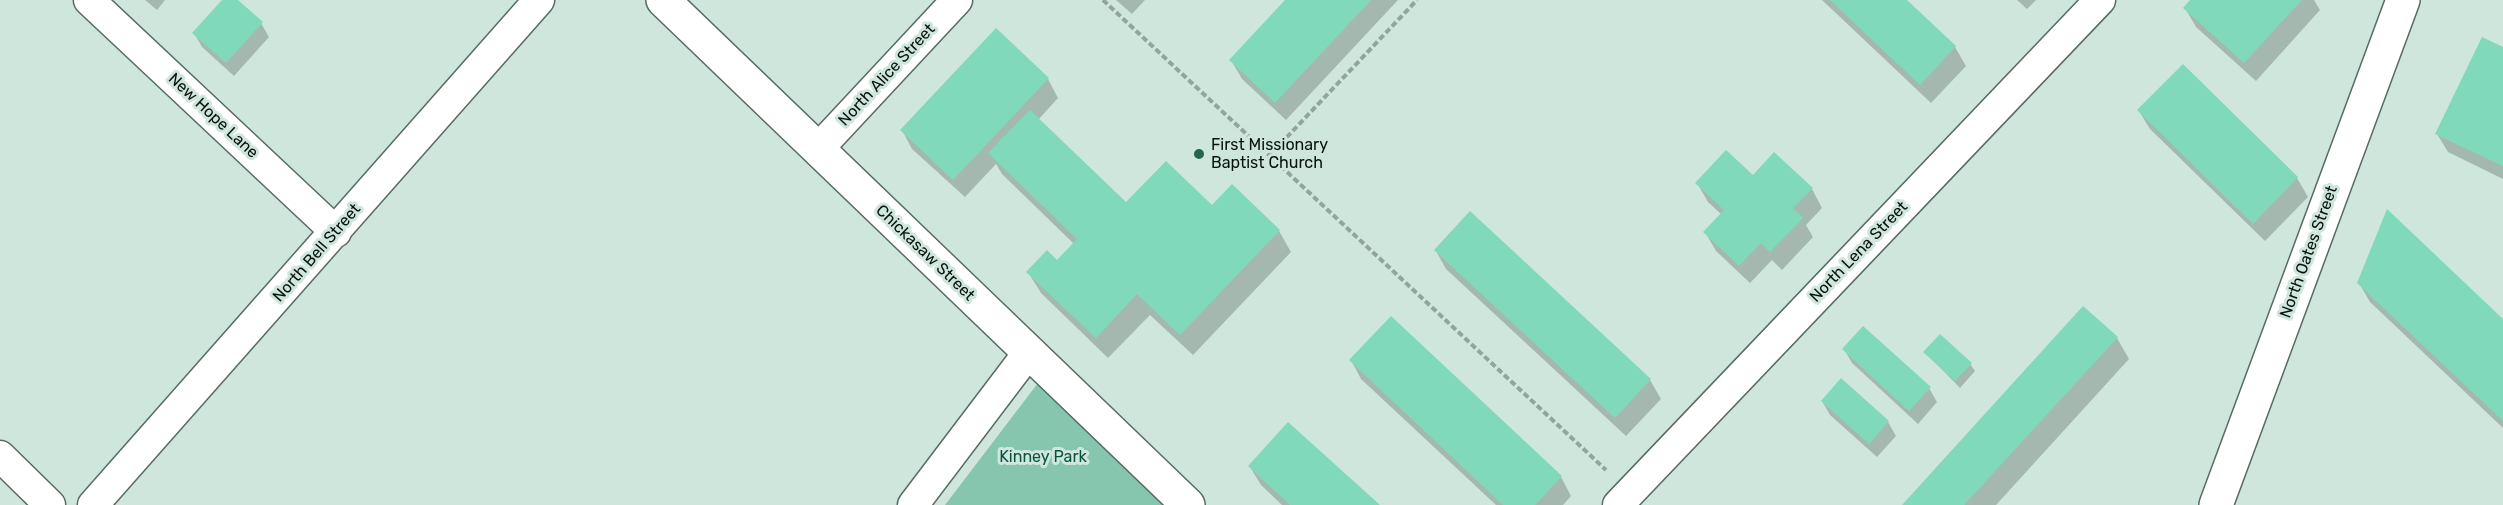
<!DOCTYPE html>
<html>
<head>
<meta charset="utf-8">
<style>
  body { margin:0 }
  canvas { display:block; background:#cee6dc }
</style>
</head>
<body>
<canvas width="2503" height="505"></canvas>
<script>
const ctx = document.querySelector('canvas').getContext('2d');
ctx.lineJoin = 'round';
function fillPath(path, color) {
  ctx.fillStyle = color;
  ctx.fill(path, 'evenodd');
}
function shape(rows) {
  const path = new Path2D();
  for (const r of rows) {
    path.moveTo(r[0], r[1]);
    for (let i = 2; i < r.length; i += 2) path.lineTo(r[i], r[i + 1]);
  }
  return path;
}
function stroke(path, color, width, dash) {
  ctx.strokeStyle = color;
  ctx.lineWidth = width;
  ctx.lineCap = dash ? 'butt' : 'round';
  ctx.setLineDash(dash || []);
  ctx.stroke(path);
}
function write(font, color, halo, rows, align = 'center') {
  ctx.font = font + ' Rubik,sans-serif';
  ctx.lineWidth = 6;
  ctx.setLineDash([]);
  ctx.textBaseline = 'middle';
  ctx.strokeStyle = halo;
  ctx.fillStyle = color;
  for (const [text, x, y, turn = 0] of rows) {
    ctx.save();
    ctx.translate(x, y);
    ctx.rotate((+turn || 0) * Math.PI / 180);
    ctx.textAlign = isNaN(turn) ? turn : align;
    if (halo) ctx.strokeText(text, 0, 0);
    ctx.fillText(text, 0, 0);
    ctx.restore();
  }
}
const green = shape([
  [1038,383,1163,505,945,505]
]);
const shadow = shape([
  [145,0,165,0,157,10],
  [224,0,236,0,261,23,269,37,234,76,202,47,194,33],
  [1116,0,1145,0,1132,14],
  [1287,0,1398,0,1286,120,1242,79,1231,60],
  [1822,0,1905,0,1955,47,1966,66,1931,103],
  [2017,0,2036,0,2027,9],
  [2192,0,2314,0,2320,10,2256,81,2196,27,2185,8],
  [2503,49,2503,179,2448,152,2437,134],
  [2183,67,2297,178,2308,197,2265,241,2150,129,2139,111],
  [1048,79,1058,98,1038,120,1126,204,1213,207,1279,231,1291,252,1193,355,1150,315,1108,358,1041,293,1028,272,1057,262,1074,244,1002,174,996,164,965,197,912,149,902,130],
  [1753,177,1812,189,1822,208,1806,225,1813,237,1782,270,1772,260,1750,283,1716,251,1705,232,1721,214,1708,202,1697,183],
  [1436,251,1650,380,1661,399,1626,436,1446,269],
  [2359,283,2503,322,2503,428,2370,302],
  [2117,338,2129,359,1996,505,1904,505],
  [1844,349,1929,388,1937,402,1918,424,1852,363],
  [1925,352,1970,364,1975,371,1960,388],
  [1351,360,1561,477,1571,496,1563,505,1496,505,1361,379],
  [1822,401,1888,422,1896,436,1877,457,1830,415],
  [1250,467,1378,505,1282,505,1261,485]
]);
const building = shape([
  [222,0,238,0,263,22,226,63,192,33],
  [1285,0,1371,0,1275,103,1229,60],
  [1830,0,1907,0,1956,46,1920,85],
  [2190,0,2302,0,2244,63,2183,8],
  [996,28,1049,78,953,180,900,130],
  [2482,37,2503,47,2503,166,2435,134],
  [2183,64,2298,177,2253,224,2137,110],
  [1030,110,1126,202,1166,161,1212,205,1232,184,1280,230,1180,335,1137,294,1096,338,1026,272,1047,250,1057,260,1077,239,988,153],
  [1726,150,1753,175,1774,152,1813,188,1793,208,1803,218,1770,252,1761,243,1739,266,1703,232,1724,210,1695,183],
  [2387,209,2503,319,2503,421,2357,283],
  [1470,211,1651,379,1615,418,1434,250],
  [2083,306,2118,337,1964,505,1902,505],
  [1391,316,1562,476,1535,505,1503,505,1349,360],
  [1863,326,1931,387,1909,411,1842,349],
  [1940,334,1972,363,1955,381,1923,352],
  [1841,378,1889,421,1869,444,1821,401],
  [1288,422,1380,505,1290,505,1248,466]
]);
const path = shape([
  [1103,0,1606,470],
  [1268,157,1417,0]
]);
const minor = shape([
  [89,0,336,232],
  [818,149,957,0],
  [0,456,50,505],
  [93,505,539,0],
  [913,505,1029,352],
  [1618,505,2100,0]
]);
const tertiary = shape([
  [663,0,1188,505]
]);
const primary = shape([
  [2216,505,2403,0]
]);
const markers = [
  [1199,154,6,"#266451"]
];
const streetNames = [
  ["North Alice Street",887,75,-47],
  ["New Hope Lane",213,116,43],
  ["North Lena Street",1859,252,-46],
  ["North Oates Street",2309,252,-70],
  ["North Bell Street",317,253,-49],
  ["Chickasaw Street",925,253,44]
];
const poiNames = [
  ["First Missionary",1211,145],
  ["Baptist Church",1211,163]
];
const parkNames = [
  ["Kinney Park",1043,457]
];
fillPath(green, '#86c6ae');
fillPath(shadow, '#0003');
fillPath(building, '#80d9ba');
stroke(minor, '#566b63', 33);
stroke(tertiary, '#566b63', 36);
stroke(primary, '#566b63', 36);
stroke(path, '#92a59d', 4, [6, 3]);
stroke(minor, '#fff', 30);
stroke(tertiary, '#fff', 33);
stroke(primary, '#fff', 33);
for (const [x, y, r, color] of markers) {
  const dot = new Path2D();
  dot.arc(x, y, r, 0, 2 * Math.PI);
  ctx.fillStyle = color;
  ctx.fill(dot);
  stroke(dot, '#cee6dc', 2);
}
write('16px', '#0a120f', '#cee6dc', streetNames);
write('16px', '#0a120f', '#cee6dc', poiNames, 'left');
write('16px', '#075440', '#cee6dc', parkNames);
</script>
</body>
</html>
